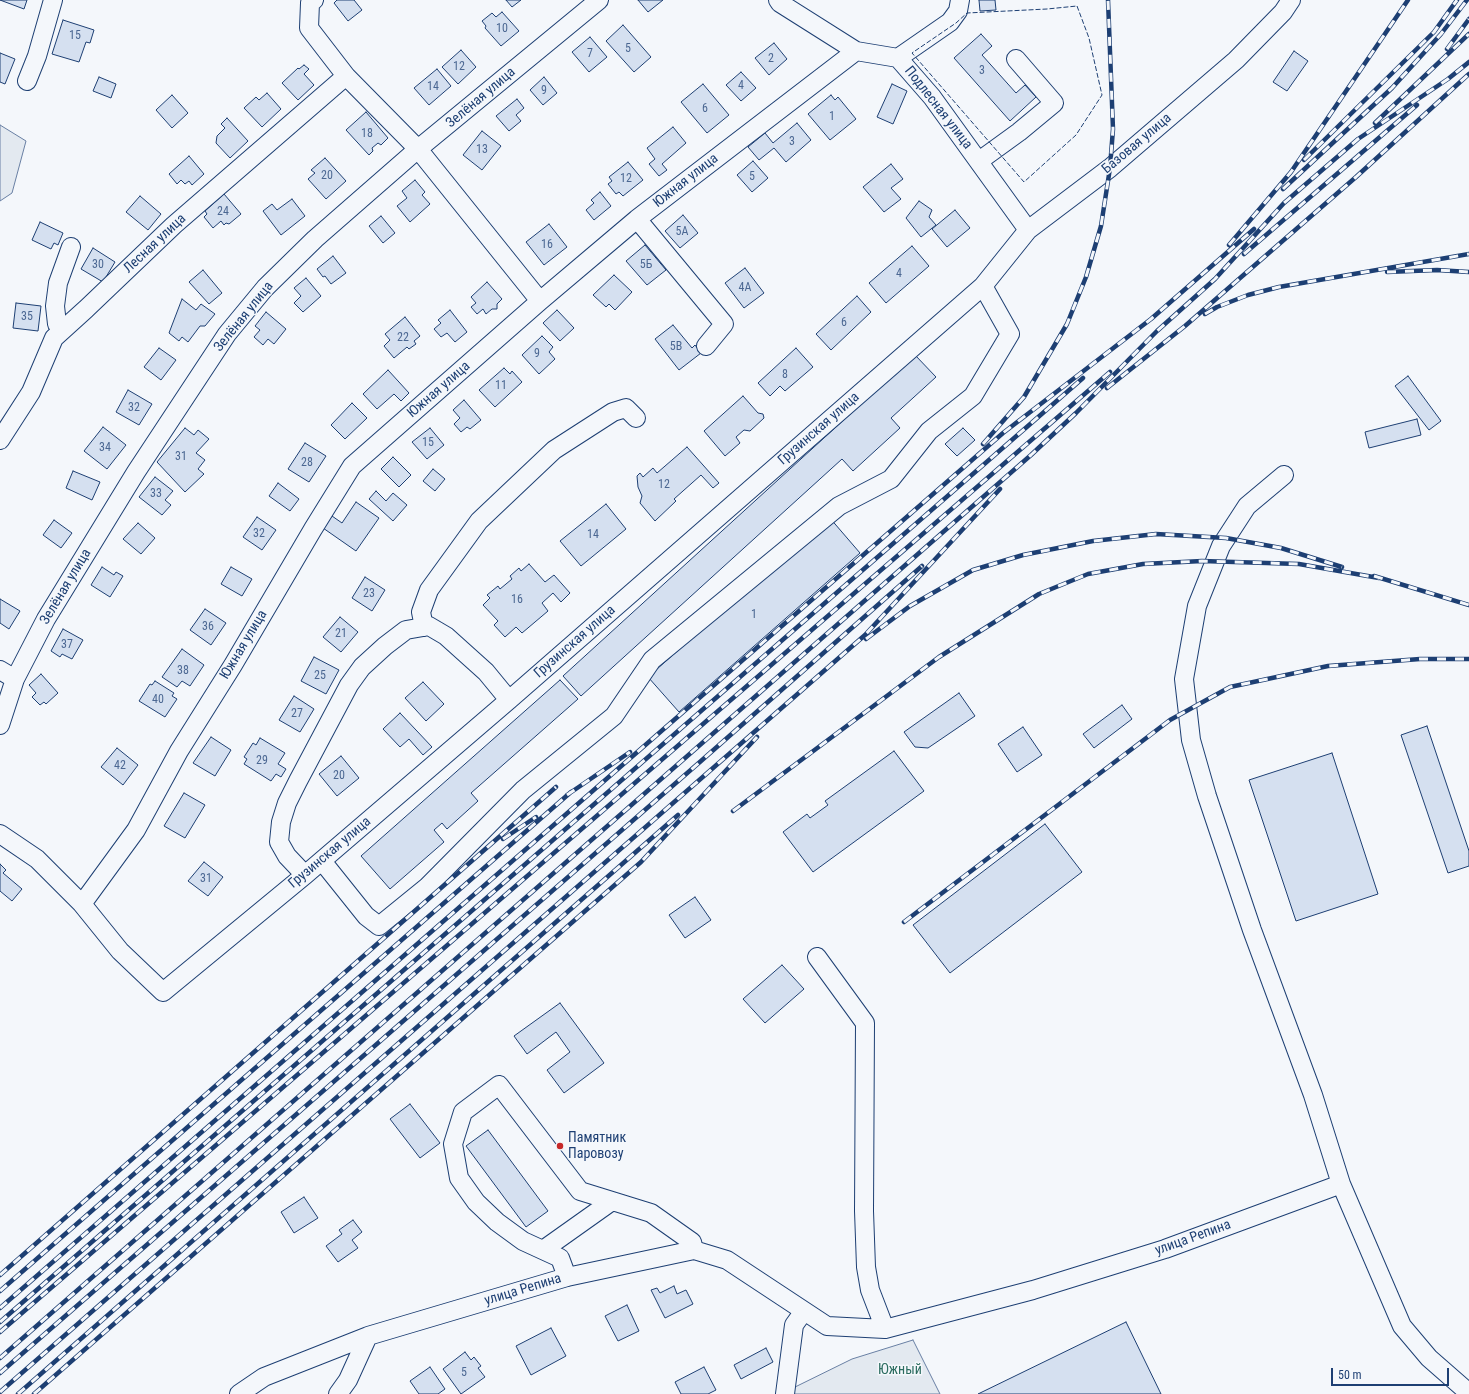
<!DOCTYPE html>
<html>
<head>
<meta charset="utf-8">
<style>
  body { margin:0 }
  #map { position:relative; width:1469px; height:1394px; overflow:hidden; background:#f4f7fb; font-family:"Roboto Condensed",sans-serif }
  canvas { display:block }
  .scale { position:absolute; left:1331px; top:1368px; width:118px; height:18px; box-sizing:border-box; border:2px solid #1d3f73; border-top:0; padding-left:5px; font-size:12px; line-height:14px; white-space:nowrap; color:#1d3f73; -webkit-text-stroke:3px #f4f7fb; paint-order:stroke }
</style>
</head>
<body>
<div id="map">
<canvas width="1469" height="1394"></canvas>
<div class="scale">50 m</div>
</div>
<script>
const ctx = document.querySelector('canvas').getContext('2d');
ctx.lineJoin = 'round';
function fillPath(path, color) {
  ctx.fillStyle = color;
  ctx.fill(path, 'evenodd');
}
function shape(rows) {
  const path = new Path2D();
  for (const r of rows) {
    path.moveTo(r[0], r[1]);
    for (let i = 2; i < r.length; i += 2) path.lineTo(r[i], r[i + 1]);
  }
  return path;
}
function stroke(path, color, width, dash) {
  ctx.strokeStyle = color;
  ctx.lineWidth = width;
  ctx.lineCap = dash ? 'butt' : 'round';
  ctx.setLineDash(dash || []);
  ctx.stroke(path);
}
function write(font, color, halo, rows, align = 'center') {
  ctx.font = font + ' "Roboto Condensed",sans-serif';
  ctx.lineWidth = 3;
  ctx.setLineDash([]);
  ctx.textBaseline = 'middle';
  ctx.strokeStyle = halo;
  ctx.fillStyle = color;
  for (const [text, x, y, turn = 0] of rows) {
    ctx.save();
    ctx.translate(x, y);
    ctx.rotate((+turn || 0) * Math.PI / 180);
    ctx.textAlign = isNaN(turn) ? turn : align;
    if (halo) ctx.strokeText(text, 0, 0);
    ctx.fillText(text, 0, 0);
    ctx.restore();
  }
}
const green = shape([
  [0,125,26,141,12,193,0,201,0,125],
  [913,1340,940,1394,790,1394,791,1389,852,1359,913,1340]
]);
const building = shape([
  [0,0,27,0,24,9,0,0],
  [337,0,354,0,362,10,348,21,334,3,337,0],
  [506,0,521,0,512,7,506,0],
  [638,0,663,0,648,12,638,0],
  [979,0,995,0,996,10,980,11,979,0],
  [502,12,519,31,501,46,485,28,486,26,482,21,492,13,496,17,502,12],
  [63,20,94,30,90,43,86,42,79,62,52,54,63,20],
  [623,25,651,57,634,72,606,41,623,25],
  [981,34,992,46,982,55,1016,93,1025,85,1036,97,1010,121,954,58,981,34],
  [590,37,607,57,589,72,572,52,590,37],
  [774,43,787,59,769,75,755,58,774,43],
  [461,50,476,67,458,84,442,67,461,50],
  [1294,51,1308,61,1287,91,1273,82,1294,51],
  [0,53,15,59,5,84,0,82,0,53],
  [304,65,309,69,304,74,314,85,298,100,282,83,298,68,299,69,304,65],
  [437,69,451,86,429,105,414,88,437,69],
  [741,72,756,88,741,101,726,85,741,72],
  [99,77,116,84,111,98,93,91,99,77],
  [544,77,557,93,543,105,530,90,544,77],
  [703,84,729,115,707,133,681,102,703,84],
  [892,84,907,91,893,124,877,117,892,84],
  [267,93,281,109,262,127,244,108,256,97,259,100,267,93],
  [172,95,188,113,172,128,156,110,172,95],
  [831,95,835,100,838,97,856,119,830,140,808,114,831,95],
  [517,99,524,108,516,115,521,121,509,131,496,116,517,99],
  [366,112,388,138,381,145,378,143,372,148,373,151,369,155,346,130,366,112],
  [227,118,248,141,230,158,216,143,217,136,225,128,221,124,227,118],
  [797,123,811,140,786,162,774,148,759,160,748,147,765,133,773,143,797,123],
  [673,127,686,143,662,164,667,170,659,176,649,164,655,159,647,148,673,127],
  [482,131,501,146,482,170,463,155,482,131],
  [189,156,204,174,192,185,189,181,185,184,181,180,177,184,169,174,189,156],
  [325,158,346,181,326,199,308,179,315,173,311,170,325,158],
  [753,161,768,178,752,192,737,175,753,161],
  [628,162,643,180,623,196,619,192,616,194,608,184,612,181,609,177,628,162],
  [891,164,903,179,891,188,901,199,884,212,863,187,891,164],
  [415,180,425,192,422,195,430,204,410,222,397,206,407,198,402,191,415,180],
  [600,192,611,206,594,220,586,210,594,203,591,200,600,192],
  [224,194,241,214,229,224,226,223,224,225,221,221,213,228,204,217,207,214,205,211,224,194],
  [140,196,161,214,148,230,126,212,140,196],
  [292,199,305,216,281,235,263,211,272,204,277,210,292,199],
  [919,201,932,210,929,217,936,225,921,237,906,218,919,201],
  [955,210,970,228,947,247,932,229,955,210],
  [683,215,698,233,680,248,665,231,683,215],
  [381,216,395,233,383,243,369,226,381,216],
  [40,222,63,233,58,245,54,243,51,249,32,240,40,222],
  [549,224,567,247,544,265,526,242,549,224],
  [645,245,666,270,647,285,626,261,645,245],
  [912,246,929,266,886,303,869,283,912,246],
  [93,248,115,262,103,282,81,269,93,248],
  [333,256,346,273,331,284,325,276,323,277,317,269,333,256],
  [745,268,764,293,744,308,725,283,745,268],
  [203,270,222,293,209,304,189,282,203,270],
  [614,275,632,292,615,310,609,304,606,307,593,295,614,275],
  [306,278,321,296,303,312,294,303,301,296,294,288,306,278],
  [487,282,502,299,497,304,497,309,492,309,486,314,483,309,477,314,471,307,476,303,471,297,487,282],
  [857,296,871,312,831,350,816,334,857,296],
  [182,299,196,310,201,304,215,314,205,326,200,326,188,342,182,337,179,341,169,333,182,299],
  [16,303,41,306,38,331,13,328,16,303],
  [450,310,467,332,455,342,447,333,441,337,434,329,441,323,438,320,450,310],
  [557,310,574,328,560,341,543,323,557,310],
  [266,312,286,329,274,344,268,339,263,345,254,337,260,330,255,326,266,312],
  [405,317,420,336,414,341,416,344,409,349,407,347,394,358,384,346,390,340,385,334,405,317],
  [673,325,692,348,695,345,701,353,679,370,655,339,673,325],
  [542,336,553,347,549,352,555,359,539,374,522,355,542,336],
  [159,348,176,360,161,380,144,367,159,348],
  [796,348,813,367,785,391,780,386,770,396,758,383,796,348],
  [915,355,936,377,891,418,900,428,853,471,842,459,581,696,563,676,915,355],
  [504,368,510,374,512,371,522,382,495,407,479,390,504,368],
  [388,370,409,393,401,401,394,394,377,409,363,394,388,370],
  [1408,376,1441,421,1429,430,1395,386,1408,376],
  [128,390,152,404,139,425,116,412,128,390],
  [743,396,758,413,763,414,764,418,750,431,744,430,736,437,740,443,725,456,704,431,743,396],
  [464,400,481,420,470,429,467,427,461,432,454,424,460,418,453,410,464,400],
  [352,403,367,418,345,439,331,425,352,403],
  [1417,419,1421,435,1369,448,1365,432,1417,419],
  [103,427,126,445,107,469,84,451,103,427],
  [185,428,194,435,198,430,209,439,196,453,205,460,198,469,204,474,185,492,157,462,185,428],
  [430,428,444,445,427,459,412,442,430,428],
  [963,428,975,440,957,456,945,444,963,428],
  [305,443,326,456,309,482,288,469,305,443],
  [687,447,719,483,713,488,701,475,674,499,676,501,655,521,640,503,642,496,638,487,637,476,640,473,643,477,653,468,657,473,687,447],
  [393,457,411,475,399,487,381,469,393,457],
  [433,469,445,479,435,491,423,481,433,469],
  [73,471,100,482,92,500,66,488,73,471],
  [155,477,173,491,165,500,171,505,162,515,139,497,155,477],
  [278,483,299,499,290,511,269,496,278,483],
  [376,491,386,501,393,493,407,505,393,521,369,499,376,491],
  [356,502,379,518,356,551,323,528,332,516,342,523,356,502],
  [606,504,626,529,581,566,560,541,606,504],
  [257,517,276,530,262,550,243,537,257,517],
  [829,517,860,553,679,712,648,677,829,517],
  [54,520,72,533,61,548,43,535,54,520],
  [138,523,155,538,141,554,123,539,138,523],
  [529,564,545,582,554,575,570,593,561,602,553,593,542,603,548,611,522,633,516,627,505,637,494,625,498,621,483,605,490,598,487,595,498,586,500,589,512,579,510,576,519,568,521,571,529,564],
  [102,567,114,575,116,572,123,576,110,597,91,585,102,567],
  [231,567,252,579,242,596,221,584,231,567],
  [365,577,385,590,372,611,352,598,365,577],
  [0,599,20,611,9,629,0,623,0,599],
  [205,609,226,623,211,645,190,630,205,609],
  [340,617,358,632,341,652,323,637,340,617],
  [63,629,83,640,72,659,62,654,60,657,51,651,63,629],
  [182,649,204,665,190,686,182,681,177,687,162,677,182,649],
  [314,657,339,670,326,694,301,681,314,657],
  [41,674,58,693,46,704,44,702,40,705,32,697,36,693,29,685,41,674],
  [560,680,578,699,471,793,478,801,447,829,442,823,434,830,444,842,390,889,361,856,560,680],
  [155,681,174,693,172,696,177,699,165,717,139,701,150,684,152,685,155,681],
  [423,682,444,704,426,721,405,698,423,682],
  [959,693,975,716,928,748,915,747,904,732,959,693],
  [294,696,314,709,300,732,279,720,294,696],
  [1122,705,1132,719,1094,748,1083,734,1122,705],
  [400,713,432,747,423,755,409,739,400,747,383,729,400,713],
  [1427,726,1469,851,1469,866,1448,873,1401,735,1427,726],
  [1023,727,1042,755,1017,772,998,744,1023,727],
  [211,737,231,750,215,776,193,763,211,737],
  [260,738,285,753,278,764,286,769,281,777,276,774,271,781,244,764,247,759,244,757,253,743,256,745,260,738],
  [117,748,138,765,123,785,101,767,117,748],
  [894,751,924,791,813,872,783,832,807,814,810,818,828,805,825,801,894,751],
  [1332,753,1378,894,1296,921,1249,780,1332,753],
  [341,756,359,778,337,796,319,774,341,756],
  [184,793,205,805,185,838,164,826,184,793],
  [1045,824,1082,872,950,973,913,925,1045,824],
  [204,862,223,877,208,896,188,881,204,862],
  [0,864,6,870,3,873,22,889,12,901,0,891,0,864],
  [695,897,711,920,685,938,669,915,695,897],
  [782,965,804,989,765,1023,743,999,782,965],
  [560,1003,604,1063,564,1093,547,1070,570,1052,556,1032,527,1054,514,1036,560,1003],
  [410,1104,440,1143,420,1158,390,1119,410,1104],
  [488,1130,548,1211,526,1227,466,1146,488,1130],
  [304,1197,318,1218,294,1233,281,1212,304,1197],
  [353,1220,362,1232,352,1240,358,1248,338,1262,326,1246,342,1234,339,1230,353,1220],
  [674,1286,677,1294,686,1290,693,1304,665,1318,651,1290,657,1288,660,1293,674,1286],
  [627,1305,639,1331,618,1341,605,1316,627,1305],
  [1126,1322,1161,1394,978,1394,1126,1322],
  [551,1328,566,1356,531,1375,516,1346,551,1328],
  [766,1348,773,1362,741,1379,734,1365,766,1348],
  [465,1352,471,1360,474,1357,481,1366,478,1368,485,1377,461,1394,443,1369,465,1352],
  [430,1367,445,1389,438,1394,419,1394,410,1381,430,1367],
  [704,1367,716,1390,708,1394,681,1394,675,1382,704,1367]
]);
const minor = shape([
  [314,0,310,3,309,28,346,76,418,149,540,301],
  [778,0,780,3,856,51,898,58,932,97,1028,230],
  [898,58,950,22,958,11,960,0],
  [27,81,37,56,53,0],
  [979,161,1019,132,1054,103,1016,59],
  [637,219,724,324,706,346],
  [63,329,57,324,55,306,58,283,71,247],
  [0,440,31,392,54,338,86,309,174,225,346,76],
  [1284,475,1247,506,1221,546,1197,606,1184,679,1191,740,1207,796,1252,930,1313,1095,1341,1184],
  [424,627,421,612,429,590,479,521,554,450,613,412,626,408,636,418],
  [0,670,15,679],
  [0,725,15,679,46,619,136,472,227,334,265,288,315,239,418,149,599,0],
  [0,834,37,859,82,904,120,951,163,992,305,875,509,700,983,286,1028,230,1110,168,1236,60,1283,12,1291,0],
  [322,861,366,916,379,926,427,887,523,790,614,716,652,660,839,506,891,479,929,431,973,396,1010,334,983,286],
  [305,875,287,856,279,842,281,822,287,803,298,781,349,685,362,667,385,646,406,630,429,626,446,636,486,672,509,700],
  [82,904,136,830,179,751,233,665,313,529,352,466,540,301,637,219,856,51],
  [817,957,865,1023,864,1211,866,1267,870,1290,885,1329],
  [543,1250,612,1201],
  [567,1277,560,1258,523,1241,497,1222,476,1202,459,1178,453,1144,463,1112,499,1085,580,1191,651,1213,692,1242,694,1250],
  [239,1394,264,1377,368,1336,567,1277,694,1250,727,1260,827,1326,885,1329,1033,1290,1165,1249,1341,1184,1402,1326,1429,1358,1469,1393],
  [338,1394,348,1380,368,1336],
  [785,1394,794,1325,804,1311]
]);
const rail = shape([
  [1447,49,1469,19],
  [1375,123,1469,34],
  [1304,160,1434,32,1457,0],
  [1283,189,1392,88,1441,34,1467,0],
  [1229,245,1291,172,1408,0],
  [1244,254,1417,105],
  [1387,272,1437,270,1469,272],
  [1205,314,1217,307,1248,295,1279,287,1469,254],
  [1107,388,1185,326,1356,177,1469,74],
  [983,444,1024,397,1067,324,1086,277,1101,226,1110,168,1113,129,1108,0],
  [1374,576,1469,605],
  [866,639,910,606,973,570,1023,555,1093,541,1156,534,1226,538,1281,548,1342,567],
  [567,795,630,752],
  [733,811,939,657,1039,594,1088,574,1143,564,1202,561,1299,564,1379,578],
  [503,839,536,817],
  [904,922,1170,720,1230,687,1328,666,1420,659,1469,659],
  [0,1275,556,787],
  [0,1291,571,792],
  [0,1308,1003,433,1151,319,1254,229],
  [0,1322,1083,378],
  [0,1332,1110,372],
  [0,1358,1031,455,1076,413,1157,331,1215,279,1284,203,1358,139,1448,79,1469,62],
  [0,1373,701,761,922,566],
  [0,1392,865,635,1000,489],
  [18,1394,678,815],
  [34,1394,641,862,757,737]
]);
const fence = shape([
  [1077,6,1089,38,1102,95,1076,135,1024,182,912,53,956,23,967,13,1047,9,1077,6]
]);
const markers = [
  [560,1146,4,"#c62828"]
];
const numberNames = [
  ["10",502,29],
  ["15",75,36],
  ["5",628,49],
  ["7",590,54],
  ["2",771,59],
  ["12",459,67],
  ["3",982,71],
  ["4",741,86],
  ["14",433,87],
  ["9",544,91],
  ["6",705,109],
  ["1",832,117],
  ["18",367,134],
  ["3",792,142],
  ["13",482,150],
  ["20",327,176],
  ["5",752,177],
  ["12",626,179],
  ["24",223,212],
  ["5А",682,232],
  ["16",547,245],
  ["30",98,265],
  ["5Б",646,265],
  ["4",899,274],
  ["4А",745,288],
  ["35",27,317],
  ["6",844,323],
  ["22",403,338],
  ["5В",676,347],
  ["9",537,354],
  ["8",785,375],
  ["11",501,386],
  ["32",134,408],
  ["15",428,443],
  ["34",105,448],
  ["31",181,457],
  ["28",307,463],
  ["12",664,485],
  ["33",156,494],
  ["32",259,534],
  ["14",593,535],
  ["23",369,594],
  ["16",517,600],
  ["1",754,615],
  ["36",208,627],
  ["21",341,634],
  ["37",67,645],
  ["38",183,671],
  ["25",320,676],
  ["40",158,700],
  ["27",297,714],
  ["29",262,761],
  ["42",120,766],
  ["20",339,776],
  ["31",206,879],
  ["5",464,1373]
];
const streetNames = [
  ["Зелёная улица",481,98,-40],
  ["Подлесная улица",938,108,52],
  ["Базовая улица",1137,144,-40],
  ["Южная улица",686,181,-38],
  ["Лесная улица",155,244,-43],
  ["Зелёная улица",244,317,-51],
  ["Южная улица",439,390,-41],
  ["Грузинская улица",819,429,-41],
  ["Зелёная улица",66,587,-59],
  ["Грузинская улица",575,642,-41],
  ["Южная улица",244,645,-59],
  ["Грузинская улица",330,853,-40],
  ["улица Репина",1193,1238,-20],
  ["улица Репина",523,1290,-17]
];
const poiNames = [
  ["Памятник",568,1138],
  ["Паровозу",568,1154]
];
const parkNames = [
  ["Южный",900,1370]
];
fillPath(green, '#e3e9f0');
stroke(green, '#687fa3', 1);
fillPath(building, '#d5e0f0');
stroke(building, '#1d3f73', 1);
stroke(minor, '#1d3f73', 20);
stroke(minor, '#f4f7fb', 18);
stroke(rail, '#1d3f73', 4.5);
stroke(rail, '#f4f7fb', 3, [9]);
stroke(fence, '#1d3f73', 1, [5, 2]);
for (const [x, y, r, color] of markers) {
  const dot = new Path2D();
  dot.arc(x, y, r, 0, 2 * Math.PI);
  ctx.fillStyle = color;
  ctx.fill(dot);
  stroke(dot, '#f4f7fb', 1.5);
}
write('12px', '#4b6792', null, numberNames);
write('14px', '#1d3f73', '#f4f7fb', streetNames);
write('14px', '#1d3f73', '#f4f7fb', poiNames, 'left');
write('14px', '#2c6c60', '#f4f7fb', parkNames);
</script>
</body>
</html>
